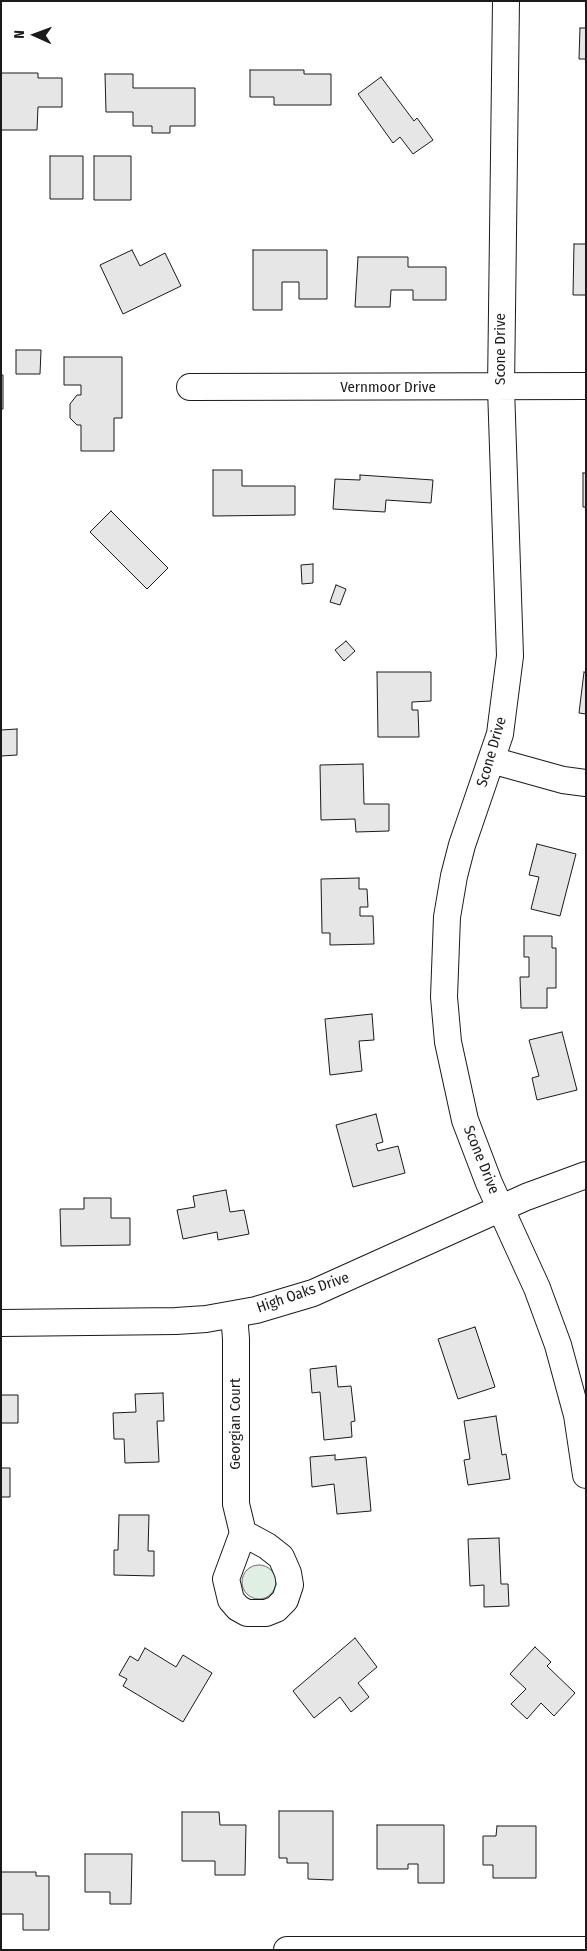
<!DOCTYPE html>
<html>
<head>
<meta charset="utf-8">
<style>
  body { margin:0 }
  #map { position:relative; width:587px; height:1951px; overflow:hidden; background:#fff; font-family:"Fira Sans Condensed",sans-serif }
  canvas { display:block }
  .frame { position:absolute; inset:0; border:2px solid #1a1a1a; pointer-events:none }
  .north { position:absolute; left:10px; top:10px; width:50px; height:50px; -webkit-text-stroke:4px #fff; paint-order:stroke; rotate:272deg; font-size:14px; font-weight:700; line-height:20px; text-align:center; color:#1a1a1a }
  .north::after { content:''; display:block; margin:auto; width:18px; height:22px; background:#1a1a1a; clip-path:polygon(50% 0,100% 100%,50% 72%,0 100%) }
</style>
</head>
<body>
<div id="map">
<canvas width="587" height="1951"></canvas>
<div class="frame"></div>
<div class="north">N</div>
</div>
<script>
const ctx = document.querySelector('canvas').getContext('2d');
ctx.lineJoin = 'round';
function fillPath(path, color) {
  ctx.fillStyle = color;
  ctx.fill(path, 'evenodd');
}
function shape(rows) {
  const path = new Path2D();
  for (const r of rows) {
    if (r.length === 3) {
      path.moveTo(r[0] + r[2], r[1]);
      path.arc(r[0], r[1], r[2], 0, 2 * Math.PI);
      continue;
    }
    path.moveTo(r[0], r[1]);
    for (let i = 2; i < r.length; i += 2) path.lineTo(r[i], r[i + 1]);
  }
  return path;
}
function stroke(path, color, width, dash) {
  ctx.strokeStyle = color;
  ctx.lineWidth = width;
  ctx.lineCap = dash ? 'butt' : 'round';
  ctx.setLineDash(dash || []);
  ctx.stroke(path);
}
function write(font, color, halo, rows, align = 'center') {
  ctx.font = font + ' "Fira Sans Condensed",sans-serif';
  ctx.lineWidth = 4;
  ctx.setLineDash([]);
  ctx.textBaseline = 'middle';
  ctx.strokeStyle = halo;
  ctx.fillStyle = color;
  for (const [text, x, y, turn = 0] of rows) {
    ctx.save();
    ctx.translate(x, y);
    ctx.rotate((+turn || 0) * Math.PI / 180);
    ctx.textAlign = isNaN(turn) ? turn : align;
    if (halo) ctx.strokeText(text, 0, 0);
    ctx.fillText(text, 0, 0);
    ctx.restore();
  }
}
const green = shape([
  [259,1582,17]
]);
const building = shape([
  [580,28,586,28,586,59,579,59,580,28],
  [250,70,304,70,304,74,331,74,331,105,274,105,274,97,250,97,250,70],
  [1,73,38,73,38,78,62,78,62,107,38,107,37,130,1,130,1,73],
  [105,74,133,74,133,88,195,88,195,126,170,126,170,133,152,133,152,126,133,126,133,112,106,112,105,74],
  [381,77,414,121,417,118,433,140,413,154,400,137,393,143,358,94,381,77],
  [50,156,83,156,83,199,50,199,50,156],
  [94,156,131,156,131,200,94,200,94,156],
  [574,244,586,244,586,295,573,295,574,244],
  [132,250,140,266,165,253,181,286,123,314,100,265,132,250],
  [253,250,327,250,327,299,299,299,299,282,282,282,282,310,253,310,253,250],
  [358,257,408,257,408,267,446,267,446,300,413,300,413,290,391,290,390,307,355,307,358,257],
  [16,350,41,350,40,374,16,374,16,350],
  [64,357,122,357,122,418,114,418,114,451,81,451,81,425,77,425,70,418,70,404,77,395,81,395,81,385,64,385,64,357],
  [1,375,3,375,3,409,1,409,1,375],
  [213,470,242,470,242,486,295,486,295,515,213,516,213,470],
  [583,473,586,473,586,507,583,507,583,473],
  [360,475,433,480,431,503,386,500,385,512,333,509,335,479,360,480,360,475],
  [111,511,168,568,147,589,90,532,111,511],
  [313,564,313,583,302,584,301,565,313,564],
  [336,585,346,589,340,605,330,602,336,585],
  [346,641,355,651,344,661,335,650,346,641],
  [377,672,431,672,431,701,412,702,412,710,418,710,419,737,378,737,377,672],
  [584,672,586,673,586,714,579,713,584,672],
  [17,729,17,755,1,756,1,730,17,729],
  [363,764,364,804,389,804,389,831,356,832,355,819,321,820,320,765,363,764],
  [537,844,576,854,560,916,531,909,539,877,529,875,537,844],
  [359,878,359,889,367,889,368,907,360,907,360,916,373,916,374,944,330,945,330,933,322,933,321,879,359,878],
  [524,936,552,936,552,948,556,948,556,988,547,988,547,1008,521,1008,520,977,529,977,529,957,524,957,524,936],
  [372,1014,374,1040,359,1041,362,1071,330,1075,325,1019,372,1014],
  [562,1032,577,1090,537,1100,532,1078,539,1076,529,1040,562,1032],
  [376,1114,383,1142,376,1144,378,1151,398,1146,405,1173,353,1187,336,1125,376,1114],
  [226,1190,230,1212,244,1210,249,1234,218,1240,217,1232,183,1239,177,1210,195,1207,193,1196,226,1190],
  [84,1198,111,1198,111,1218,130,1218,130,1245,61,1246,60,1209,84,1209,84,1198],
  [475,1327,495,1387,458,1399,438,1339,475,1327],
  [336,1366,338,1387,351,1386,355,1421,351,1422,352,1437,324,1440,320,1392,312,1393,310,1369,336,1366],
  [163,1393,164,1421,157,1421,159,1462,125,1463,124,1439,114,1439,113,1413,136,1412,135,1394,163,1393],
  [1,1395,18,1395,18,1423,1,1423,1,1395],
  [496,1416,502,1455,506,1454,510,1479,468,1485,464,1460,470,1459,464,1421,496,1416],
  [335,1455,335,1460,366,1457,371,1511,337,1514,334,1484,312,1487,310,1457,335,1455],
  [1,1468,10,1468,10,1497,1,1497,1,1468],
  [119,1515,149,1515,148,1551,154,1551,154,1576,114,1575,114,1550,118,1550,119,1515],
  [499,1538,501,1584,508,1584,509,1606,484,1607,484,1585,470,1586,468,1539,499,1538],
  [355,1638,377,1667,358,1683,369,1697,351,1712,340,1697,314,1718,293,1691,355,1638],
  [535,1647,551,1662,547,1666,575,1693,554,1716,541,1703,527,1719,511,1704,526,1689,510,1674,535,1647],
  [145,1648,176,1667,183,1655,212,1673,183,1722,123,1686,127,1679,119,1675,130,1656,138,1661,145,1648],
  [279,1811,333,1811,333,1880,308,1879,308,1863,287,1863,287,1858,279,1858,279,1811],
  [182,1812,219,1812,220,1825,246,1825,245,1875,215,1875,215,1861,182,1861,182,1812],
  [377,1825,444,1825,444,1883,418,1883,418,1864,408,1864,408,1869,377,1869,377,1825],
  [497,1826,536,1826,536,1878,493,1878,493,1865,483,1865,483,1836,496,1836,497,1826],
  [85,1854,132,1854,131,1904,110,1904,110,1892,85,1892,85,1854],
  [1,1872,36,1872,36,1876,49,1876,49,1930,23,1930,23,1914,1,1914,1,1872]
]);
const minor = shape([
  [506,1,501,388,510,656,500,734,462,845,454,876,447,917,444,997,448,1042,465,1120,489,1183,537,1288,558,1345,577,1415,586,1475],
  [190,387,586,386],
  [491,760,563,780,586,783],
  [234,1314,236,1339,236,1504,243,1533,226,1579,231,1600,238,1608,247,1613,266,1613,276,1609,285,1600,290,1585,288,1573,281,1557,267,1546,243,1533],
  [1,1323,176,1321,206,1319,256,1310,313,1293,526,1197,586,1175],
  [287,1950,586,1950]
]);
const streetNames = [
  ["Scone Drive",501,349,-90],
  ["Vernmoor Drive",388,388],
  ["Scone Drive",492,752,-74],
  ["Scone Drive",481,1160,68],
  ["High Oaks Drive",303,1293,-19],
  ["Georgian Court",236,1424,-90]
];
fillPath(green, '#e0efe3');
stroke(green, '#6a6a6a', 1);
fillPath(building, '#e6e6e6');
stroke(building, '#1a1a1a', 1);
stroke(minor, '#1a1a1a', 28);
stroke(minor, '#fff', 26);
write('15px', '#1a1a1a', '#fff', streetNames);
</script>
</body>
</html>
